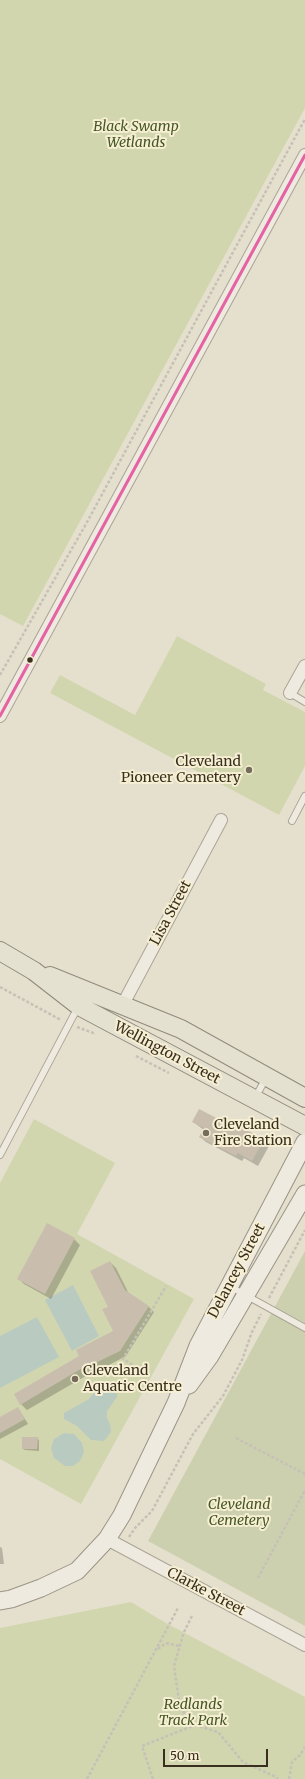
<!DOCTYPE html>
<html>
<head>
<meta charset="utf-8">
<style>
  body { margin:0 }
  #map { position:relative; width:305px; height:1779px; overflow:hidden; background:#e5e0cd; font-family:Merriweather,serif }
  canvas { display:block }
  .scale { position:absolute; left:163px; top:1749px; width:105px; height:18px; box-sizing:border-box; border:2px solid #3a2e1e; border-top:0; padding-left:5px; font-size:12px; line-height:14px; white-space:nowrap; color:#3a2e1e; -webkit-text-stroke:3px #f6efd3; paint-order:stroke }
</style>
</head>
<body>
<div id="map">
<canvas width="305" height="1779"></canvas>
<div class="scale">50 m</div>
</div>
<script>
const ctx = document.querySelector('canvas').getContext('2d');
ctx.lineJoin = 'round';
function fillPath(path, color) {
  ctx.fillStyle = color;
  ctx.fill(path, 'evenodd');
}
function shape(rows) {
  const path = new Path2D();
  for (const r of rows) {
    path.moveTo(r[0], r[1]);
    for (let i = 2; i < r.length; i += 2) path.lineTo(r[i], r[i + 1]);
  }
  return path;
}
function stroke(path, color, width, dash) {
  ctx.strokeStyle = color;
  ctx.lineWidth = width;
  ctx.lineCap = dash ? 'butt' : 'round';
  ctx.setLineDash(dash || []);
  ctx.stroke(path);
}
function write(font, color, halo, rows, align = 'center') {
  ctx.font = font + ' Merriweather,serif';
  ctx.lineWidth = 4;
  ctx.setLineDash([]);
  ctx.textBaseline = 'middle';
  ctx.strokeStyle = halo;
  ctx.fillStyle = color;
  for (const [text, x, y, turn = 0] of rows) {
    ctx.save();
    ctx.translate(x, y);
    ctx.rotate((+turn || 0) * Math.PI / 180);
    ctx.textAlign = isNaN(turn) ? turn : align;
    if (halo) ctx.strokeText(text, 0, 0);
    ctx.fillText(text, 0, 0);
    ctx.restore();
  }
}
const green = shape([
  [0,0,305,0,305,108,23,626,0,614],
  [177,636,266,684,263,690,305,712,305,766,279,815,50,693,60,675,135,715],
  [34,1119,115,1163,77,1234,194,1299,81,1504,0,1459,0,1183],
  [131,1602,166,1623,305,1697,305,1779,0,1779,0,1628]
]);
const cemetery = shape([
  [305,1251,305,1626,148,1541]
]);
const water = shape([
  [73,1285,99,1336,72,1351,45,1300],
  [37,1317,59,1357,0,1388,0,1336],
  [108,1382,115,1386,117,1391,117,1397,107,1411,107,1418,110,1424,111,1432,104,1441,91,1440,77,1426,64,1419,64,1413,89,1399,101,1384],
  [64,1433,74,1434,82,1443,84,1452,80,1461,73,1466,65,1466,54,1458,51,1448,54,1439]
]);
const shadow = shape([
  [193,1122,231,1126,263,1140,269,1146,258,1166,244,1158,242,1161,206,1142,200,1137,204,1130],
  [74,1239,80,1245,51,1299,24,1284,18,1278],
  [110,1262,116,1268,129,1294,148,1306,154,1312,126,1356,92,1374,91,1373,27,1410,21,1404,80,1356,115,1332,109,1307],
  [18,1408,28,1424,0,1439,0,1418],
  [37,1438,39,1440,39,1451,25,1450,23,1449],
  [0,1547,2,1548,4,1564,0,1564]
]);
const building = shape([
  [199,1109,230,1125,231,1122,264,1139,252,1161,238,1153,236,1156,199,1137,204,1128,192,1122],
  [47,1223,75,1238,45,1294,17,1279],
  [110,1261,125,1290,149,1306,120,1351,85,1368,84,1367,20,1405,14,1394,79,1356,76,1350,113,1331,102,1309,108,1307,90,1271],
  [18,1407,25,1419,0,1433,0,1417],
  [22,1437,38,1437,37,1449,22,1449]
]);
const path = shape([
  [0,675,86,524,305,119],
  [0,987,61,1020],
  [77,1027,96,1034],
  [136,1056,169,1073],
  [269,1298,305,1230],
  [145,1373,123,1359,166,1286],
  [236,1438,305,1474],
  [129,1537,135,1528,152,1511,193,1434,223,1396,242,1360,252,1332,261,1314],
  [258,1578,305,1490],
  [192,1616,184,1632,174,1666,180,1708,195,1725],
  [158,1649,166,1643,179,1646],
  [195,1725,218,1732,243,1762,276,1777,278,1779],
  [87,1779,178,1608],
  [153,1779,142,1746,195,1725],
  [289,1779,292,1762,300,1755,305,1747]
]);
const lane = shape([
  [290,693,305,702],
  [292,821,305,796],
  [255,1098,266,1078],
  [0,1155,78,1007],
  [231,1287,305,1328]
]);
const street = shape([
  [290,693,305,666],
  [0,716,305,155],
  [122,1006,221,820],
  [107,1539,305,1645]
]);
const secondary = shape([
  [189,1385,210,1356,305,1194],
  [0,1601,11,1599,41,1588,77,1571,107,1539,122,1515,176,1403,198,1346,305,1142]
]);
const primary = shape([
  [0,951,34,971,79,1006,305,1126],
  [50,976,181,1029,305,1098]
]);
const bus1 = shape([
  [0,716,305,155]
]);
const markers = [
  [30,660,3.5,"#3a2e1e"],
  [249,770,4,"#766c5b"],
  [206,1133,4,"#766c5b"],
  [75,1379,4,"#766c5b"]
];
const parkNames = [
  ["Black Swamp",136,127],
  ["Wetlands",136,143],
  ["Cleveland",239,1505],
  ["Cemetery",239,1521],
  ["Redlands",193,1705],
  ["Track Park",193,1721]
];
const poiNames = [
  ["Cleveland",241,762,"right"],
  ["Pioneer Cemetery",241,778,"right"],
  ["Cleveland",214,1125],
  ["Fire Station",214,1141],
  ["Cleveland",83,1371],
  ["Aquatic Centre",83,1387]
];
const streetNames = [
  ["Lisa Street",171,913,-62],
  ["Wellington Street",167,1053,28],
  ["Delancey Street",237,1271,-62],
  ["Clarke Street",206,1592,28]
];
fillPath(green, '#d2d6af');
fillPath(cemetery, '#cdd0af');
fillPath(water, '#b9cbc1');
fillPath(shadow, '#0003');
fillPath(building, '#c9beae');
stroke(lane, '#aaa596', 8);
stroke(street, '#aaa596', 14);
stroke(secondary, '#9a9486', 19);
stroke(primary, '#908a7d', 20);
stroke(path, '#c6c1b6', 2.5, [3, 2]);
stroke(lane, '#eeeadf', 6);
stroke(street, '#eeeadf', 12);
stroke(secondary, '#eeeadf', 17);
stroke(primary, '#e5e1d0', 18);
stroke(bus1, '#e463a4', 3);
for (const [x, y, r, color] of markers) {
  const dot = new Path2D();
  dot.arc(x, y, r, 0, 2 * Math.PI);
  ctx.fillStyle = color;
  ctx.fill(dot);
  stroke(dot, '#f6efd3', 1.5);
}
write('italic 14px', '#455724', '#f6efd3', parkNames);
write('14px', '#3a2e1e', '#f6efd3', poiNames, 'left');
write('14px', '#3a2e1e', '#f6efd3', streetNames);
</script>
</body>
</html>
